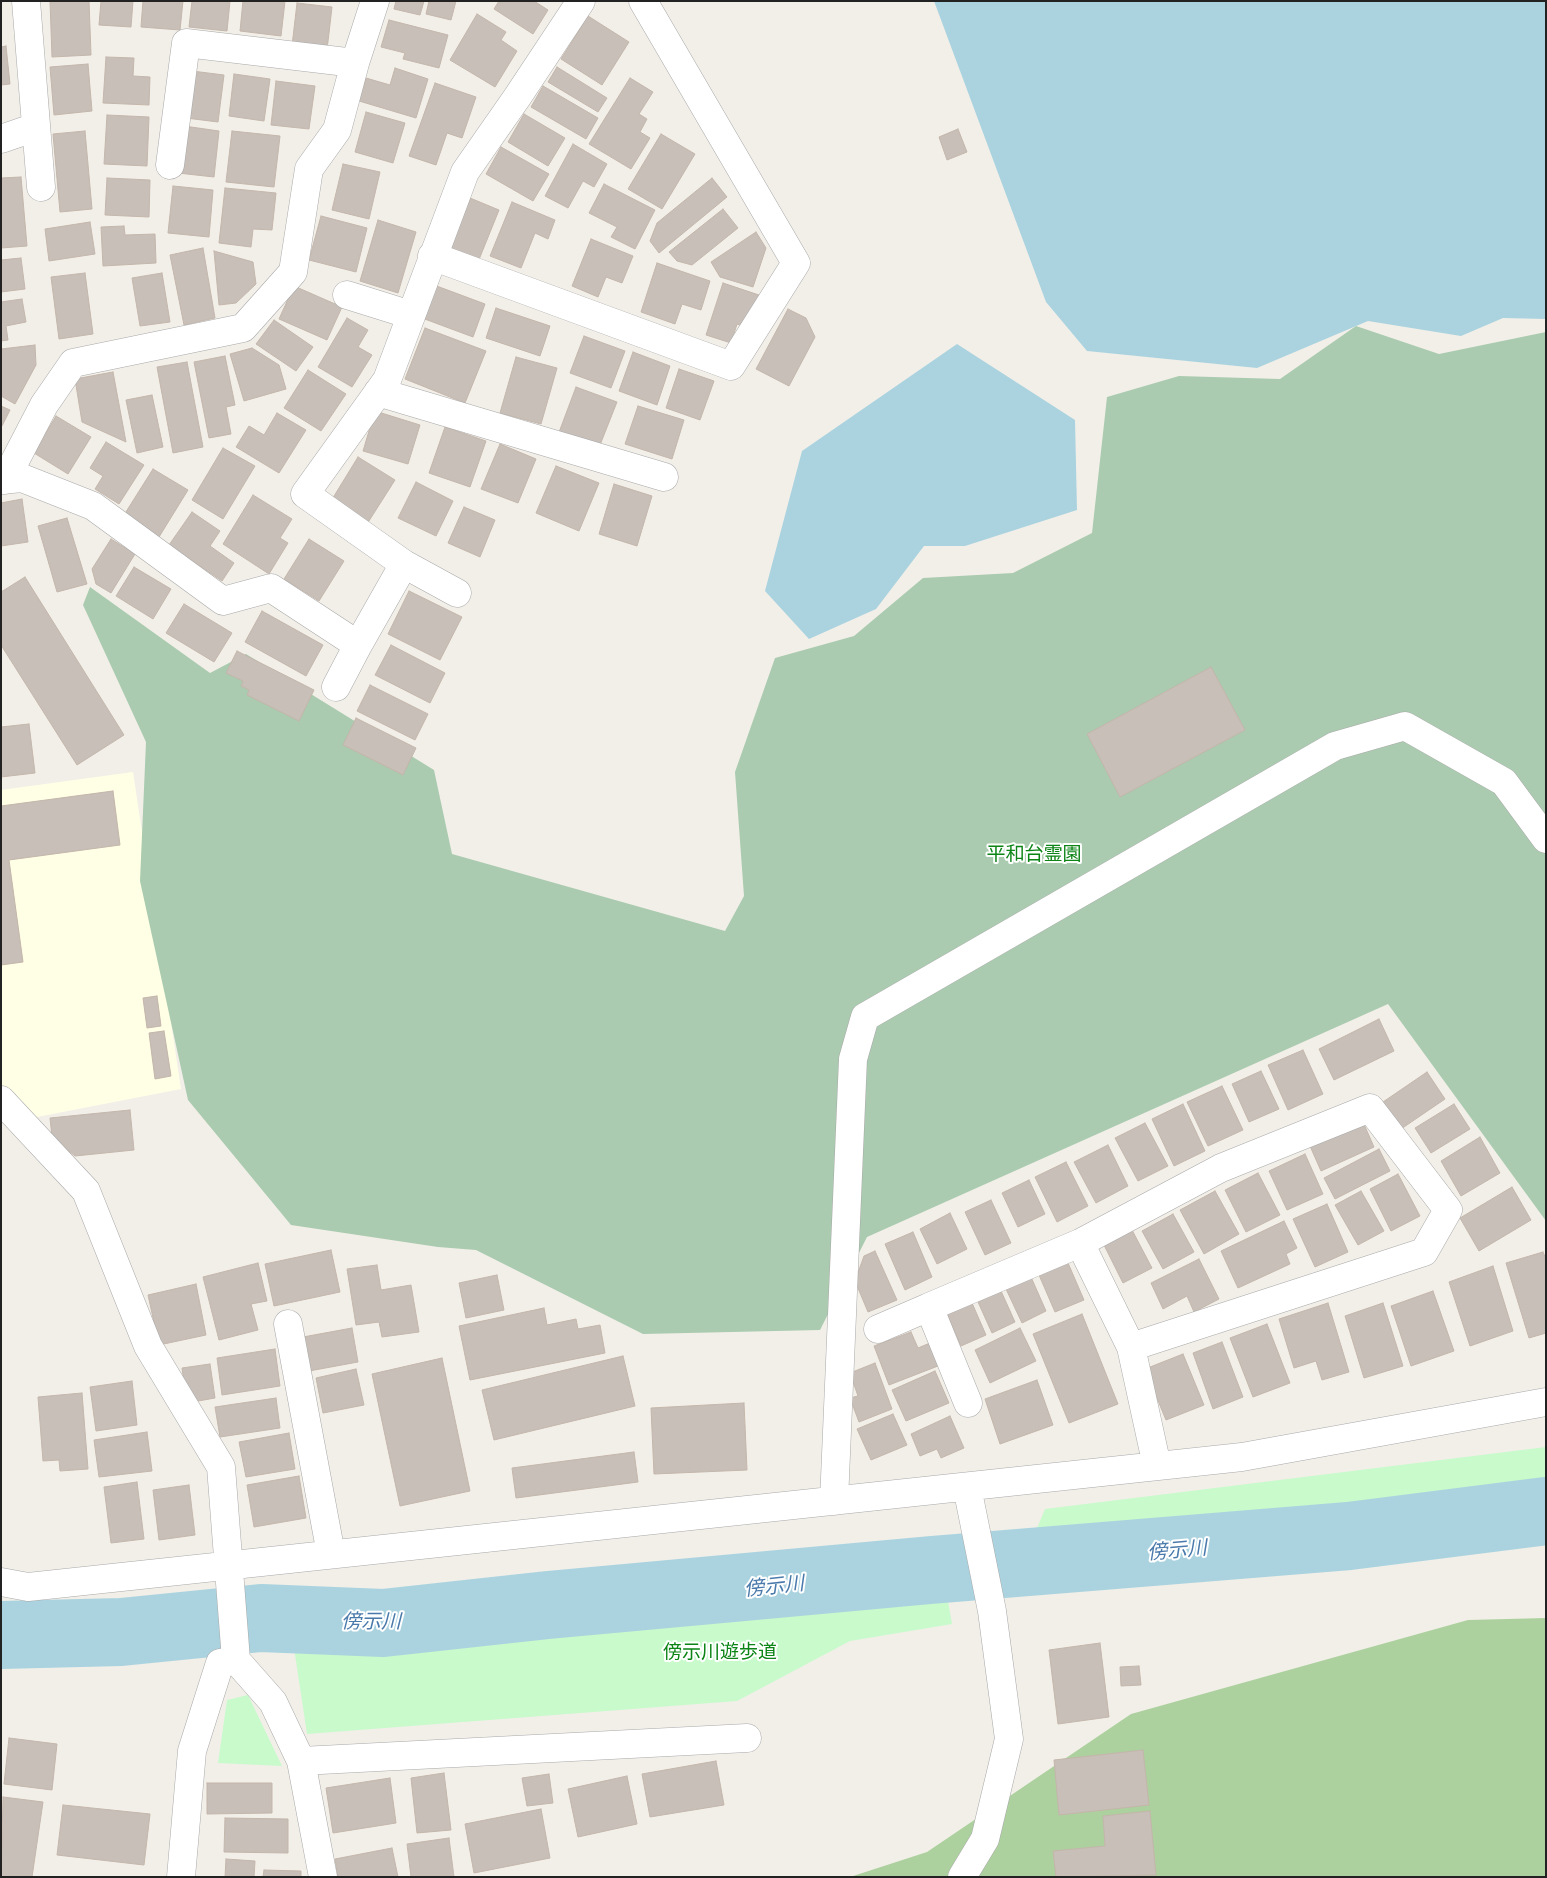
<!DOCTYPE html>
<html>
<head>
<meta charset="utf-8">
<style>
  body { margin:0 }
  #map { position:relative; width:1547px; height:1878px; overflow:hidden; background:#f2efe9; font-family:"Exo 2",sans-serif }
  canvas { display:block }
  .frame { position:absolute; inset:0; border:2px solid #222; pointer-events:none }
</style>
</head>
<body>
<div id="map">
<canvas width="1547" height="1878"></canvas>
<div class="frame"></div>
</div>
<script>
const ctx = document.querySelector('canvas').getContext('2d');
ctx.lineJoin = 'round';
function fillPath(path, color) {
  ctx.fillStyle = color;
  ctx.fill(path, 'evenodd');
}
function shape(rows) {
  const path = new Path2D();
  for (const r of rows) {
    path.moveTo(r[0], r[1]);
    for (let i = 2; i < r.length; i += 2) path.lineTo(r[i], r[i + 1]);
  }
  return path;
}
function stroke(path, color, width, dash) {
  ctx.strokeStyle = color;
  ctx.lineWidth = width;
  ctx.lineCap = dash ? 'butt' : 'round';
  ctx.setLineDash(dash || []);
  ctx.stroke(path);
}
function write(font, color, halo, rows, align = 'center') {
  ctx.font = font + ' "Exo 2","Noto Sans JP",sans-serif';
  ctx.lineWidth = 4;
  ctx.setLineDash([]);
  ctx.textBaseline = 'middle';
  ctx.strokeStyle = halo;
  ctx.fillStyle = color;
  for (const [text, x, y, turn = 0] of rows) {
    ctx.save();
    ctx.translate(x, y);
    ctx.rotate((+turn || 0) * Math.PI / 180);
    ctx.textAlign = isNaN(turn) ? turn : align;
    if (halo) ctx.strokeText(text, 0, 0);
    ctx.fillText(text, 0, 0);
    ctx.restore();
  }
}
const education = shape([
  [133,772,181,1089,37,1117,1,1086,1,790]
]);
const forest = shape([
  [1546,1618,1546,1877,850,1877,927,1852,1131,1714,1468,1620]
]);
const cemetery = shape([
  [1356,326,1439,354,1546,332,1546,1221,1388,1004,867,1237,820,1330,643,1334,476,1250,438,1247,291,1225,188,1100,140,881,146,742,83,605,90,587,210,673,246,654,434,770,452,854,725,931,744,896,735,772,775,658,854,636,923,578,1013,573,1092,533,1107,397,1179,376,1280,379]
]);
const park = shape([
  [1546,1447,1546,1497,1030,1545,1045,1509],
  [944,1578,952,1624,850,1641,737,1701,307,1734,294,1648],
  [248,1695,282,1766,218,1763,227,1700]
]);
const water = shape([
  [934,1,1546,1,1546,319,1503,318,1461,336,1368,321,1257,368,1087,351,1046,302],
  [957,344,1075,420,1077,510,965,546,924,546,876,609,809,639,765,591,802,451]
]);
const river = shape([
  [1,1635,121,1632,261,1618,383,1623,548,1605,931,1570,1349,1536,1546,1511]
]);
const building = shape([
  [50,1,89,1,91,55,52,57,50,1],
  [101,1,133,1,131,27,99,25,101,1],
  [143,1,183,1,180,30,141,27,143,1],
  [192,1,230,1,227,31,189,27,192,1],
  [243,1,285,1,281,36,240,31,243,1],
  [396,1,424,1,420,15,394,9,396,1],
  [429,1,456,1,451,20,426,14,429,1],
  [499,1,534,1,548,10,533,34,494,9,499,1],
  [297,3,332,7,327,50,292,46,297,3],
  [477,14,506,32,501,40,517,51,495,87,450,60,477,14],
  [588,16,629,42,602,85,561,59,588,16],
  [389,20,448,35,439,68,403,59,405,53,381,47,389,20],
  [6,46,10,84,1,85,1,47,6,46],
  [106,57,134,58,133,76,150,77,149,105,103,103,106,57],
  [88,64,92,111,54,115,50,67,88,64],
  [557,67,607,98,598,112,548,82,557,67],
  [395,68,428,79,416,118,359,101,366,78,390,85,395,68],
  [192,71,224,75,218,122,186,118,192,71],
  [234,74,270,79,264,121,229,116,234,74],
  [630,78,653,92,639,114,647,119,640,132,650,138,631,169,589,144,630,78],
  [276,81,315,86,309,129,271,125,276,81],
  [435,83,476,97,462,138,447,133,436,165,409,156,435,83],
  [543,86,598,118,586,139,531,107,543,86],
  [366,112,405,123,393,163,355,152,366,112],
  [524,114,565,138,548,166,508,142,524,114],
  [107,115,149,117,147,166,104,164,107,115],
  [184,126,219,131,214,177,178,173,184,126],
  [958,129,967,152,947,160,939,137,958,129],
  [85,131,92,209,60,212,53,134,85,131],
  [232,131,280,136,274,187,226,182,232,131],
  [661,134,695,154,662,209,628,189,661,134],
  [573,144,607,164,594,187,583,181,568,208,545,196,573,144],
  [501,147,549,174,533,201,486,174,501,147],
  [343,164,380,172,369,219,332,210,343,164],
  [21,177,27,246,1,248,1,178,21,177],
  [107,178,150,180,149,217,105,215,107,178],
  [712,178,727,197,659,253,650,241,657,223,712,178],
  [604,184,655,210,635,249,611,237,617,227,589,213,604,184],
  [173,186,213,190,209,237,168,233,173,186],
  [225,188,276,193,272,230,253,229,251,247,219,243,225,188],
  [470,198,499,210,478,262,448,249,470,198],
  [512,202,555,220,548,239,535,233,521,268,490,256,512,202],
  [723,209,738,228,692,265,677,261,669,252,723,209],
  [321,216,367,228,356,272,309,260,321,216],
  [378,220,416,232,398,293,360,281,378,220],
  [90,222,95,254,49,261,45,229,90,222],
  [124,226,125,235,155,234,156,263,103,266,101,227,124,226],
  [756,232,766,248,753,287,720,277,711,262,756,232],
  [591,239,633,256,622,283,606,277,598,297,572,286,591,239],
  [203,248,215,318,184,325,170,255,203,248],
  [214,251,253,262,256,284,236,303,219,305,214,251],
  [21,258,25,289,1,292,1,260,21,258],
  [657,263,710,281,701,310,682,304,675,324,641,312,657,263],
  [85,273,93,334,59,339,51,277,85,273],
  [162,273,170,322,140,326,132,278,162,273],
  [723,283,759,295,749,328,737,324,731,343,706,335,723,283],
  [434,285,485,304,473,337,422,318,434,285],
  [294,286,342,307,327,340,279,319,294,286],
  [22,299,26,322,6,326,8,340,1,341,1,302,22,299],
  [496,308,550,326,540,356,486,338,496,308],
  [788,309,806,318,815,337,789,386,756,369,788,309],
  [347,318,368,330,358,347,372,355,352,387,318,367,347,318],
  [274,320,313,347,296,371,256,344,274,320],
  [425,328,486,351,465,403,405,379,425,328],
  [584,336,625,351,611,388,570,373,584,336],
  [35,345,36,365,15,404,1,396,1,349,35,345],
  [252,348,279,365,286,389,244,401,230,354,252,348],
  [633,352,670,366,657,405,619,391,633,352],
  [225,356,235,405,226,407,231,434,209,438,194,362,225,356],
  [516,357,557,368,541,424,500,413,516,357],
  [187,362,203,447,173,453,157,367,187,362],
  [679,369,714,381,700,420,666,408,679,369],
  [308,370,346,394,321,431,284,408,308,370],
  [113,372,126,442,82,422,75,379,113,372],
  [576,387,617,402,598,450,558,435,576,387],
  [152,395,163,447,137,453,126,400,152,395],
  [1,406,10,410,2,426,1,426,1,406],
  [638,406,684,420,672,459,625,444,638,406],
  [375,411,420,425,408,464,363,451,375,411],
  [277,413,306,430,279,473,236,447,249,426,264,435,277,413],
  [56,416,91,437,68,474,34,453,56,416],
  [445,427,486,441,470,487,429,473,445,427],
  [106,442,144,465,119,504,95,489,103,476,90,468,106,442],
  [500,444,536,459,518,503,481,489,500,444],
  [223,448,255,466,223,519,192,500,223,448],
  [358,457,395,480,367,524,331,501,358,457],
  [556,466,599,483,579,531,536,513,556,466],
  [153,469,188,490,159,537,124,515,153,469],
  [416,482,453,501,436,536,398,518,416,482],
  [614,484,652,496,637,546,599,534,614,484],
  [253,495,292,519,280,538,288,543,269,574,223,544,253,495],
  [22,499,28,542,1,546,1,503,22,499],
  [464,507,495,520,480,557,448,543,464,507],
  [192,512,220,531,210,546,234,563,222,581,169,545,192,512],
  [67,518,87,584,57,592,38,526,67,518],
  [111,539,135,554,111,593,96,584,92,569,111,539],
  [309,539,344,561,319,601,284,579,309,539],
  [134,567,171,589,153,619,116,596,134,567],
  [25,577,124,735,77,765,1,645,1,592,25,577],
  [409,591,462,617,440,660,388,634,409,591],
  [184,604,232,633,214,662,166,633,184,604],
  [262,611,323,645,306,676,245,642,262,611],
  [391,645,445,673,430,703,375,675,391,645],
  [237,651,314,690,299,721,247,695,249,690,241,686,243,681,226,673,237,651],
  [1211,667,1245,730,1120,797,1087,734,1211,667],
  [370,685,428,714,415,740,357,711,370,685],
  [356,718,416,748,403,775,343,745,356,718],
  [29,724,35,773,1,777,1,727,29,724],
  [113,791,120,845,9,860,23,962,1,965,1,806,113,791],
  [157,996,161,1026,147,1028,143,998,157,996],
  [1379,1019,1394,1051,1334,1080,1319,1049,1379,1019],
  [164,1031,171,1076,155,1079,149,1033,164,1031],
  [1303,1050,1323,1094,1288,1110,1268,1065,1303,1050],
  [1261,1071,1279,1109,1249,1122,1232,1084,1261,1071],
  [1427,1072,1445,1099,1401,1129,1383,1102,1427,1072],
  [1222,1086,1243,1130,1208,1146,1187,1102,1222,1086],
  [1183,1104,1205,1151,1174,1166,1152,1119,1183,1104],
  [1454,1104,1470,1129,1431,1153,1415,1128,1454,1104],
  [130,1110,134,1150,75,1156,52,1137,50,1118,130,1110],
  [1363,1122,1374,1147,1321,1171,1310,1146,1363,1122],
  [1145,1123,1168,1166,1138,1181,1115,1138,1145,1123],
  [1480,1137,1500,1173,1461,1196,1441,1161,1480,1137],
  [1108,1145,1128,1186,1096,1203,1074,1162,1108,1145],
  [1379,1149,1390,1171,1335,1199,1324,1178,1379,1149],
  [1305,1154,1323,1194,1287,1210,1269,1171,1305,1154],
  [1066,1162,1088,1206,1057,1222,1035,1177,1066,1162],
  [1258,1173,1280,1215,1246,1232,1225,1190,1258,1173],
  [1398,1174,1420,1216,1391,1231,1370,1189,1398,1174],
  [1029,1180,1045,1214,1018,1227,1002,1193,1029,1180],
  [1512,1187,1531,1220,1479,1251,1460,1218,1512,1187],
  [1215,1191,1239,1234,1204,1254,1180,1210,1215,1191],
  [1361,1191,1384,1231,1358,1245,1335,1205,1361,1191],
  [991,1200,1011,1243,985,1255,965,1212,991,1200],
  [1327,1204,1348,1252,1315,1267,1293,1219,1327,1204],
  [950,1213,967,1249,937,1264,920,1229,950,1213],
  [1173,1214,1194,1252,1163,1269,1142,1231,1173,1214],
  [1284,1221,1297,1248,1286,1254,1290,1264,1238,1288,1221,1251,1284,1221],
  [1132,1230,1152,1268,1123,1283,1104,1245,1132,1230],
  [913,1232,932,1277,905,1290,885,1244,913,1232],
  [331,1250,340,1292,274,1306,265,1264,331,1250],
  [875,1251,897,1300,868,1312,855,1281,864,1256,875,1251],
  [1543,1252,1546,1259,1546,1333,1529,1338,1506,1263,1543,1252],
  [1199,1259,1219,1299,1194,1312,1187,1296,1163,1309,1151,1283,1199,1259],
  [258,1263,267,1301,251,1304,258,1330,219,1340,203,1277,258,1263],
  [1068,1263,1084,1300,1055,1312,1039,1275,1068,1263],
  [377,1265,381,1290,411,1285,419,1332,382,1337,379,1322,356,1325,347,1269,377,1265],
  [1493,1266,1513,1331,1470,1346,1449,1282,1493,1266],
  [497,1275,504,1310,466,1318,459,1283,497,1275],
  [1031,1277,1046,1311,1022,1323,1006,1289,1031,1277],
  [196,1284,206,1335,159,1345,148,1295,196,1284],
  [1001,1291,1015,1322,992,1333,978,1302,1001,1291],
  [1433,1291,1454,1351,1411,1366,1391,1306,1433,1291],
  [972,1303,986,1335,961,1346,947,1314,972,1303],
  [1328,1303,1349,1372,1322,1380,1316,1361,1294,1368,1279,1319,1328,1303],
  [1383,1303,1403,1366,1364,1378,1345,1316,1383,1303],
  [544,1308,547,1325,576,1319,578,1329,600,1325,605,1353,470,1380,459,1326,544,1308],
  [1082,1314,1118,1404,1069,1423,1033,1334,1082,1314],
  [1267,1324,1290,1383,1253,1397,1230,1338,1267,1324],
  [352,1328,358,1362,309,1371,303,1337,352,1328],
  [1020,1328,1036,1361,990,1383,975,1350,1020,1328],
  [911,1332,918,1348,930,1343,938,1366,889,1385,874,1346,911,1332],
  [1222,1342,1243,1397,1213,1409,1193,1353,1222,1342],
  [275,1349,280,1386,222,1395,217,1358,275,1349],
  [1183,1354,1204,1405,1166,1420,1145,1369,1183,1354],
  [623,1356,635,1406,494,1440,482,1390,623,1356],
  [442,1358,470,1491,400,1506,372,1374,442,1358],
  [875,1363,892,1409,859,1422,850,1398,858,1396,850,1373,875,1363],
  [210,1364,215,1398,187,1403,182,1368,210,1364],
  [356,1369,364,1405,323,1413,316,1378,356,1369],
  [935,1371,949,1403,906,1421,892,1390,935,1371],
  [1037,1380,1053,1425,1000,1444,985,1399,1037,1380],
  [132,1381,137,1425,96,1431,90,1387,132,1381],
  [82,1393,88,1469,60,1471,59,1460,43,1461,38,1397,82,1393],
  [276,1398,280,1428,220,1437,215,1407,276,1398],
  [744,1403,747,1470,654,1474,651,1408,744,1403],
  [893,1414,907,1445,871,1460,857,1429,893,1414],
  [950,1416,964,1448,941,1458,937,1449,920,1456,911,1434,950,1416],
  [147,1432,152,1471,99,1477,94,1440,147,1432],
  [289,1433,295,1469,246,1477,239,1442,289,1433],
  [634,1452,638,1482,516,1498,512,1468,634,1452],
  [299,1476,306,1518,254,1527,247,1485,299,1476],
  [137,1482,144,1539,111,1543,104,1487,137,1482],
  [189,1485,195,1535,159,1540,153,1490,189,1485],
  [1100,1643,1109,1717,1058,1724,1049,1650,1100,1643],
  [1139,1666,1141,1685,1121,1686,1120,1667,1139,1666],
  [9,1738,57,1744,52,1790,4,1784,9,1738],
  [1143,1750,1149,1805,1059,1815,1054,1760,1143,1750],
  [716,1761,724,1805,650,1817,642,1774,716,1761],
  [444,1773,451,1830,417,1833,411,1778,444,1773],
  [549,1774,553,1803,527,1806,522,1778,549,1774],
  [627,1776,637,1824,578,1837,568,1789,627,1776],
  [390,1778,396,1823,333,1833,326,1788,390,1778],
  [207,1783,272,1783,272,1813,207,1814,207,1783],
  [3,1797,43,1802,32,1877,1,1877,3,1797],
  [63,1805,150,1814,144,1865,57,1855,63,1805],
  [541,1809,550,1858,474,1873,465,1824,541,1809],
  [1150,1811,1156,1875,1056,1877,1053,1851,1105,1846,1103,1816,1150,1811],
  [225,1818,288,1819,288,1853,224,1852,225,1818],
  [449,1838,454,1877,411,1877,407,1844,449,1838],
  [392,1848,398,1877,338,1877,335,1859,392,1848],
  [226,1859,255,1861,254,1877,225,1877,226,1859],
  [264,1870,301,1871,301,1877,263,1877,264,1870]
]);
const minor = shape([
  [26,1,41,187],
  [1,139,36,127],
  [170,165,186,43,355,63],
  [432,256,731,366,796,263,643,1],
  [347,295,411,315],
  [378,392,664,477],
  [1,480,22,478,93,506,223,601,271,588,358,645],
  [5,480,44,405,73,363,243,328,293,272,309,169,337,130,355,63,375,1],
  [457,593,404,564,305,494,387,380,465,172,518,96,581,1],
  [336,687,358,645,404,564],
  [1,1100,86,1191,148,1346,221,1467,236,1660,273,1702,301,1761,323,1877],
  [1080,1243,1221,1168,1370,1108,1448,1210,1424,1252,1131,1347],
  [288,1324,331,1554],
  [878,1329,929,1307],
  [968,1403,929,1307,1080,1243,1131,1347,1157,1466],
  [834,1501,853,1059,865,1017,1335,746,1405,726,1504,782,1546,839],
  [1,1582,28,1587,1242,1457,1546,1402],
  [301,1761,747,1738],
  [181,1877,192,1751,220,1663,236,1660],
  [962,1877,985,1839,1009,1739,992,1611,967,1487]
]);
const parkNames = [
  ["平和台霊園",1034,854],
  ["傍示川遊歩道",720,1652]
];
const waterNames = [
  ["傍示川",1177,1550,-5],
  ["傍示川",774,1586,-6],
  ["傍示川",371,1621]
];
fillPath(education, '#ffffe5');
fillPath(forest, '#add19e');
fillPath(cemetery, '#aacbaf');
fillPath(park, '#c8facc');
fillPath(water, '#aad3df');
stroke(river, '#aad3df', 68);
fillPath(building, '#c7bfb8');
stroke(building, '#c4b6ab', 1);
stroke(minor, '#a9a9a9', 29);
stroke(minor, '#fff', 28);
write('19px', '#0c8416', '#fff', parkNames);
write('italic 20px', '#4a7aab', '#fff', waterNames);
</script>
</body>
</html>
